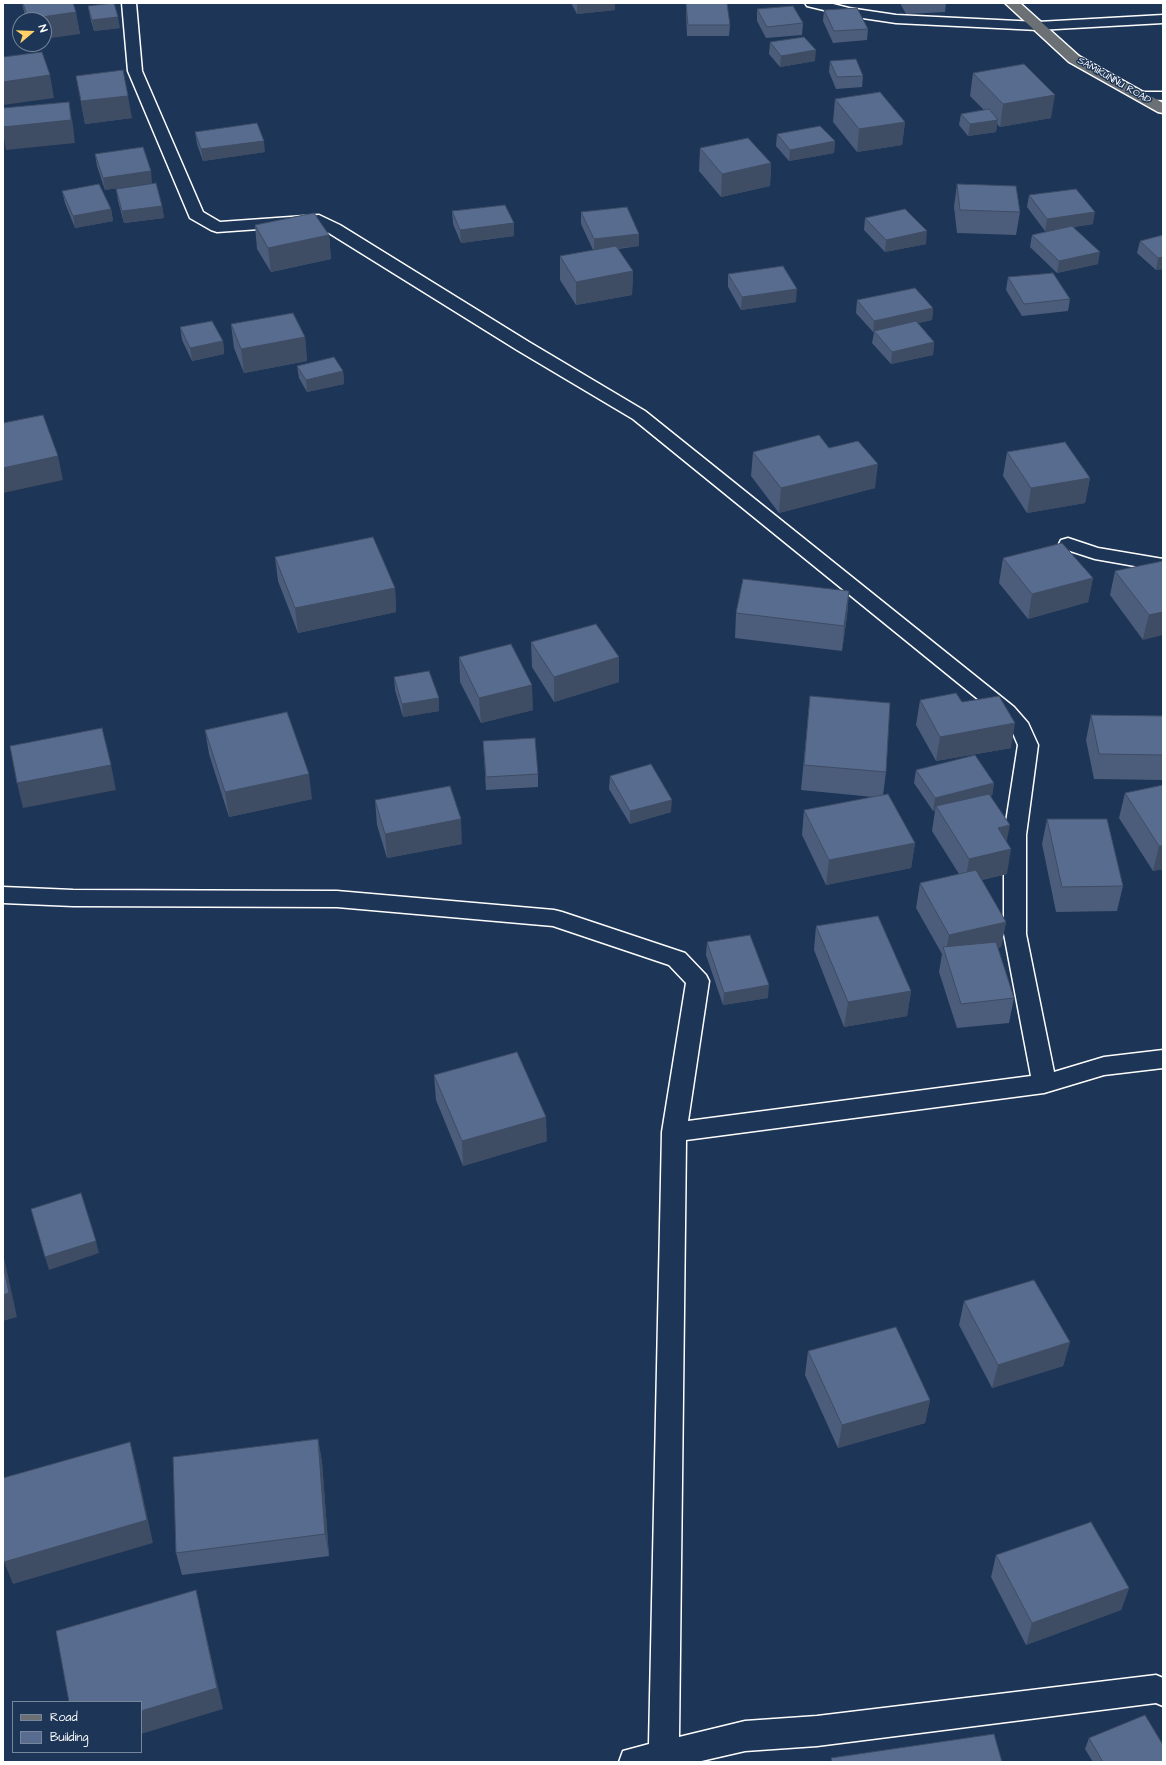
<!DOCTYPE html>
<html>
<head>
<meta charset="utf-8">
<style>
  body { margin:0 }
  #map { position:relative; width:1166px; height:1765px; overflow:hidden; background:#1d3557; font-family:"Architects Daughter",sans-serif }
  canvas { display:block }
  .frame { position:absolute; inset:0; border:4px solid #fff; pointer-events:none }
  .legend { position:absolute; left:12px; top:1701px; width:130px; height:52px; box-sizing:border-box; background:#1d3557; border:1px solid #77869a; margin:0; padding:5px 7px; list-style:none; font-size:12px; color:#fff }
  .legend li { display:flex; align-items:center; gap:8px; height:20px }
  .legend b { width:20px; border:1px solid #77869a }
  .north { position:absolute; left:12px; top:12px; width:40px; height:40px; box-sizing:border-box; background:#1d3557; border:1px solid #77869a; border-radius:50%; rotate:71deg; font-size:11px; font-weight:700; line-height:16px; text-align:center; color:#fff }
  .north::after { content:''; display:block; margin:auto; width:14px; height:18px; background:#ffd166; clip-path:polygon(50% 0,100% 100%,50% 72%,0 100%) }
</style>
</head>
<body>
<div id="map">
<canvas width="1166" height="1765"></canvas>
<div class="frame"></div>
<ul class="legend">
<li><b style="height:5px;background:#6a7074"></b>Road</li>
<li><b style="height:11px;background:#586c8f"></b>Building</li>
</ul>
<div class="north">N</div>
</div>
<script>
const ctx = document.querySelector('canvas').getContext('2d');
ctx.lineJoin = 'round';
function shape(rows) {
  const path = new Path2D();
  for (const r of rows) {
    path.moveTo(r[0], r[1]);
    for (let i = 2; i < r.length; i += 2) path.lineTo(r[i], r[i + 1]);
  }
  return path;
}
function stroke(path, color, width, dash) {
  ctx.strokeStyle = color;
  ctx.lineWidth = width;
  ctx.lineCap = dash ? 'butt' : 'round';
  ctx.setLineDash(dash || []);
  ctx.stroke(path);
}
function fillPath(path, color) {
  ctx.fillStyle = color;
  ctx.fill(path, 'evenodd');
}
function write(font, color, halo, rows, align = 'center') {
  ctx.font = font + ' "Architects Daughter",sans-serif';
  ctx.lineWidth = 3;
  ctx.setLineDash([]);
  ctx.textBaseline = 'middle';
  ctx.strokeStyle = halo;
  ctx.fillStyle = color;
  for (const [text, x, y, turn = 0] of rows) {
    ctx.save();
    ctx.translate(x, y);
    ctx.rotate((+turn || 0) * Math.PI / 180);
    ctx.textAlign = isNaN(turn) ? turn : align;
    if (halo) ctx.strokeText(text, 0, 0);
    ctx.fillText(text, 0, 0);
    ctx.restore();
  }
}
const minor = shape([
  [122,3,136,3,142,71,203,212,220,222,319,215,340,225,529,342,645,411,1014,707,1028,723,1038,745,1026,835,1026,934,1054,1072,1104,1057,1163,1050,1163,1068,1104,1075,1044,1093,686,1140,679,1737,745,1721,817,1716,1156,1675,1163,1678,1163,1706,1156,1703,817,1746,745,1751,697,1762,619,1762,623,1751,649,1744,662,1132,686,983,669,965,553,926,337,907,73,906,3,903,3,887,73,890,337,891,554,910,562,912,685,953,706,975,709,981,688,1121,1031,1076,1004,934,1004,835,1018,745,1012,731,1000,717,633,419,517,350,316,225,217,232,211,230,190,218,128,71,122,3],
  [805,3,829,3,849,8,896,15,1038,22,1163,15,1163,23,1038,30,896,23,849,16,807,6,805,3],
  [1143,92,1163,92,1163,100,1138,99,1136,96,1138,93,1143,92],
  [1068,538,1098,548,1163,559,1163,571,1095,559,1061,548,1059,544,1061,540,1068,538]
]);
const major = shape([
  [1005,3,1020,3,1079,56,1163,103,1163,113,1158,112,1069,62,1005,3]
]);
const wall = shape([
  [22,3,73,3,80,34,44,20,26,20],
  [571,3,615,3,615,10,577,14],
  [686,3,730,25,729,36,687,36,686,14],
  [900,3,950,3,946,3,945,12,906,14],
  [88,6,120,28,94,31,90,17],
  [757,9,803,23,802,35,766,38,757,21],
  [824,10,868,29,867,40,833,43,823,21],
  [770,42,815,61,780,67,769,54],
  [830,61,863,76,862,87,836,89,829,72],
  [973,73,1051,118,1000,127,997,124,996,132,968,136,959,125,961,114,984,110,970,96],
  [76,76,132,118,85,124],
  [835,99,905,122,902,145,857,152,833,122],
  [195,132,265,152,203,161,197,144],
  [777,134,835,141,834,153,789,161,776,146],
  [700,148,771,163,770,186,721,197,699,171],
  [95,154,152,183,105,190,97,166],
  [957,184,1020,212,1016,235,957,233,954,207],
  [116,189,162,206,164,218,124,223,118,201],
  [62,191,111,209,113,221,75,228,65,203],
  [1029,195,1093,224,1074,227,1098,264,1057,273,1030,247,1032,235,1056,229,1045,231,1027,207],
  [452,211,514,236,461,243,453,224],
  [581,212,639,234,639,246,618,249,633,271,632,295,576,305,560,280,560,256,593,250,581,224],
  [865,218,926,244,885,252,864,230],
  [255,225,329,235,331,259,271,272,257,249],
  [1163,235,1163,269,1156,270,1137,253,1140,241],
  [728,274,796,302,741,310,728,287],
  [1008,277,1070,299,1068,311,1022,316,1006,290],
  [857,300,933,308,932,320,918,323,934,342,933,355,891,364,872,343,874,333,856,313],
  [231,324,305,337,307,361,244,373,234,348],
  [180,327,223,341,224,354,192,361,182,340],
  [297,366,343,371,344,384,307,392,299,378],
  [829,448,875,488,779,513,751,476,753,452],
  [1007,452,1090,478,1085,503,1027,513,1003,476],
  [275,557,395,588,396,612,298,633,278,581],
  [1003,558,1093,578,1088,602,1028,619,999,583],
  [1163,561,1143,640,1110,595,1115,571],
  [849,591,847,616,842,651,735,638,736,613],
  [531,642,619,657,619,682,554,702,532,667],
  [459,657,533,710,481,723,460,682],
  [394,677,439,711,403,717,395,690],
  [810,696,886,772,883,795,915,843,911,868,826,885,802,835,804,810,873,797,801,790],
  [920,700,1011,748,936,761,916,725],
  [1091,715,1163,716,1163,780,1094,779,1086,740],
  [205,730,312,799,229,817,209,754],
  [483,741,538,774,538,787,486,790],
  [916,770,994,783,992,796,991,796,1007,842,1007,874,982,880,1006,922,1001,947,998,948,1014,998,1009,1023,957,1028,939,972,942,954,916,908,920,883,959,874,932,831,935,811,933,811,914,783],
  [610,776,671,812,630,824,609,789],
  [1163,785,1163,869,1153,871,1119,818,1125,793],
  [375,800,462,844,387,858,377,825],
  [1047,819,1123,886,1117,911,1056,912,1042,844],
  [816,926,911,991,907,1016,844,1027,814,950],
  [707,942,768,998,723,1005,706,955],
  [434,1075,547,1141,463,1166,436,1100],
  [964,1301,1070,1342,1063,1366,992,1388,959,1325],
  [808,1351,930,1400,925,1423,838,1448,805,1375],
  [318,1439,322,1462,329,1556,182,1575,176,1553],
  [996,1555,1129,1588,1121,1610,1026,1645,991,1577],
  [1089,1738,1163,1762,1093,1762,1085,1749]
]);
const shadedWall = shape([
  [577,3,615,3,615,10,577,14],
  [76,12,80,34,44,39,44,20,28,20,28,19],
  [118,17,120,28,94,31,92,20],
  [816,50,815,61,780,67,781,56],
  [50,75,54,98,3,105,3,82],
  [1055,95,1051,118,1000,127,1003,104],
  [128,96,132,118,85,124,81,101],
  [69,102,73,125,75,143,6,150,3,133,3,127],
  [998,120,996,132,968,136,970,124],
  [905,122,902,145,857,152,859,129],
  [264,141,265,152,203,161,201,149],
  [835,141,834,153,789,161,790,150],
  [771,163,770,186,721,197,722,174],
  [151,171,152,183,105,190,103,178],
  [162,206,164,218,124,223,122,211],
  [111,209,113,221,75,228,73,216],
  [1095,212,1093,224,1045,231,1047,219],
  [514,223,514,236,461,243,460,230],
  [927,231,926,244,885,252,886,240],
  [639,234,639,246,594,251,594,239],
  [329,235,331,259,271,272,268,248],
  [1100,252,1098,264,1057,273,1059,261],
  [1163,257,1163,269,1156,270,1158,258],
  [633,271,632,295,576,305,576,282],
  [797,289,796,302,741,310,742,297],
  [933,308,932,320,875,333,874,331,873,333,874,321],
  [305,337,307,361,244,373,241,349],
  [223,341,224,354,192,361,190,348],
  [934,342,933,355,891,364,892,352],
  [343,371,344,384,307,392,306,380],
  [58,456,63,480,3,493,3,468],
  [878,464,875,488,779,513,781,488],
  [1090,478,1085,503,1027,513,1031,488],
  [1093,578,1088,602,1028,619,1032,594],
  [395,588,396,612,298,633,295,608],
  [849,591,847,616,842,651,844,626],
  [1163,612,1163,635,1143,640,1149,615],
  [619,657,619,682,554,702,554,677],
  [532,685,533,710,481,723,479,698],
  [439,698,439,711,403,717,402,704],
  [1015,723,1011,748,936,761,940,737],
  [111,765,116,790,23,808,17,783],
  [309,774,312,799,229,817,225,792],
  [994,783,992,796,939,810,936,806,935,811,933,811,935,798],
  [672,800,671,812,630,824,630,811],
  [461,819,462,844,387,858,385,834],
  [1010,825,1005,850,998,828],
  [915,843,911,868,826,885,829,860],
  [1159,846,1163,846,1163,869,1153,871],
  [1011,849,1007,874,965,884,969,859],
  [1006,922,1001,947,947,960,945,956,949,935],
  [769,985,768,998,723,1005,724,993],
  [911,991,907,1016,844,1027,848,1002],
  [546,1117,547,1141,463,1166,462,1141],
  [96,1241,99,1253,49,1270,45,1257],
  [3,1253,17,1317,3,1321],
  [1070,1342,1063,1366,992,1388,998,1365],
  [930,1400,925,1423,838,1448,842,1425],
  [318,1439,322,1462,329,1556,325,1534],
  [130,1442,136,1465,153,1543,13,1584,4,1562],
  [1129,1588,1121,1610,1026,1645,1032,1623],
  [196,1590,201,1612,223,1709,141,1734,141,1711]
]);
const building = shape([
  [23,3,73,3,76,12,28,19,23,3],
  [114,3,118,17,92,20,88,6,114,3],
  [686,3,727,3,730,25,688,25,686,3],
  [793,6,803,23,767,27,757,9,793,6],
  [857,8,868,29,834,31,824,10,857,8],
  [804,37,816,50,781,56,770,42,804,37],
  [42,52,50,75,3,82,3,57,42,52],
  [856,59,863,76,837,77,830,61,856,59],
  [1024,64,1055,95,1003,104,973,73,1024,64],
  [123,70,128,96,81,101,76,76,123,70],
  [880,92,905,122,859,129,835,99,880,92],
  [69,102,71,120,3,127,3,108,69,102],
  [989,109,998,120,970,124,961,114,989,109],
  [257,123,264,141,201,149,195,132,257,123],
  [820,126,835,141,790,150,777,134,820,126],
  [748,138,771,163,722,174,700,148,748,138],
  [143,147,151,171,103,178,95,154,143,147],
  [156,183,162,206,122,211,116,189,156,183],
  [99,184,111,209,73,216,62,191,99,184],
  [957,184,1016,186,1020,212,960,210,957,184],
  [1076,189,1095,212,1047,219,1029,195,1076,189],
  [505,205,514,223,460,230,452,211,505,205],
  [627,207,639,234,594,239,581,212,627,207],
  [905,209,927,231,886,240,865,218,905,209],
  [314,213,329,235,268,248,255,225,314,213],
  [1072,226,1100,252,1059,261,1032,235,1072,226],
  [1163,235,1163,257,1158,258,1140,241,1163,235],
  [616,246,633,271,576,282,560,256,616,246],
  [783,266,797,289,742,297,728,274,783,266],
  [1053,273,1070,299,1024,304,1008,277,1053,273],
  [915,288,933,308,874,321,857,300,915,288],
  [293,313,305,337,241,349,231,324,293,313],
  [212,321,223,341,190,348,180,327,212,321],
  [916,321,934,342,892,352,874,331,916,321],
  [334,357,343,371,306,380,297,366,334,357],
  [43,415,58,456,3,468,3,423,43,415],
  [819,435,829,448,858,441,878,464,781,488,753,452,819,435],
  [1065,442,1090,478,1031,488,1007,452,1065,442],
  [373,537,395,588,295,608,275,557,373,537],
  [1062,543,1093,578,1032,594,1003,558,1062,543],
  [1163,561,1163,612,1149,615,1115,571,1163,561],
  [743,579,849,591,844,626,736,613,743,579],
  [596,624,619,657,554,677,531,642,596,624],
  [511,644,532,685,479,698,459,657,511,644],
  [429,671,439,698,402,704,394,677,429,671],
  [956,693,962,702,999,696,1015,723,940,737,920,700,956,693],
  [810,696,890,703,886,772,804,765,810,696],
  [287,712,309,774,225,792,205,730,287,712],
  [1091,715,1163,716,1163,755,1099,754,1091,715],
  [102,728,111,765,17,783,10,746,102,728],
  [535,738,538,774,486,777,483,741,535,738],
  [975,755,994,783,935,798,916,770,975,755],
  [651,764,672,800,630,811,610,776,651,764],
  [1163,785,1163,846,1159,846,1125,793,1163,785],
  [450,786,461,819,385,834,375,800,450,786],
  [888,794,915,843,829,860,804,810,888,794],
  [989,794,1010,825,998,828,1011,849,969,859,936,806,989,794],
  [1047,819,1107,819,1123,886,1062,887,1047,819],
  [976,870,1006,922,949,935,920,883,976,870],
  [878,916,911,991,848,1002,816,926,878,916],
  [750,935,769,985,724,993,707,942,750,935],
  [996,942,1014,998,961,1004,943,947,996,942],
  [517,1052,546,1117,462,1141,434,1075,517,1052],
  [81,1193,96,1241,45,1257,31,1209,81,1193],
  [3,1264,9,1293,3,1295,3,1264],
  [1034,1280,1070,1342,998,1365,964,1301,1034,1280],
  [896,1327,930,1400,842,1425,808,1351,896,1327],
  [318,1439,325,1534,176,1553,173,1457,318,1439],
  [130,1442,147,1520,4,1562,3,1554,3,1478,130,1442],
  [1091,1522,1129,1588,1032,1623,996,1555,1091,1522],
  [196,1590,217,1688,141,1711,141,1702,69,1702,56,1631,196,1590],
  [1145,1715,1163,1745,1163,1762,1103,1762,1089,1738,1145,1715],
  [994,1734,1002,1762,832,1762,831,1758,994,1734]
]);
const farStreetnames = [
  ["SAMIKUNNU ROAD",1114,81,30]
];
stroke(minor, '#fff', 3);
stroke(major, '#fff', 3);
fillPath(minor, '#1d3557');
fillPath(major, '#6a7074');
fillPath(wall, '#4c5d7b');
fillPath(shadedWall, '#3e4c64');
fillPath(building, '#586c8f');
stroke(building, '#3e4c64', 1);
write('10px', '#fff', '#1d3557', farStreetnames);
</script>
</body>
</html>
